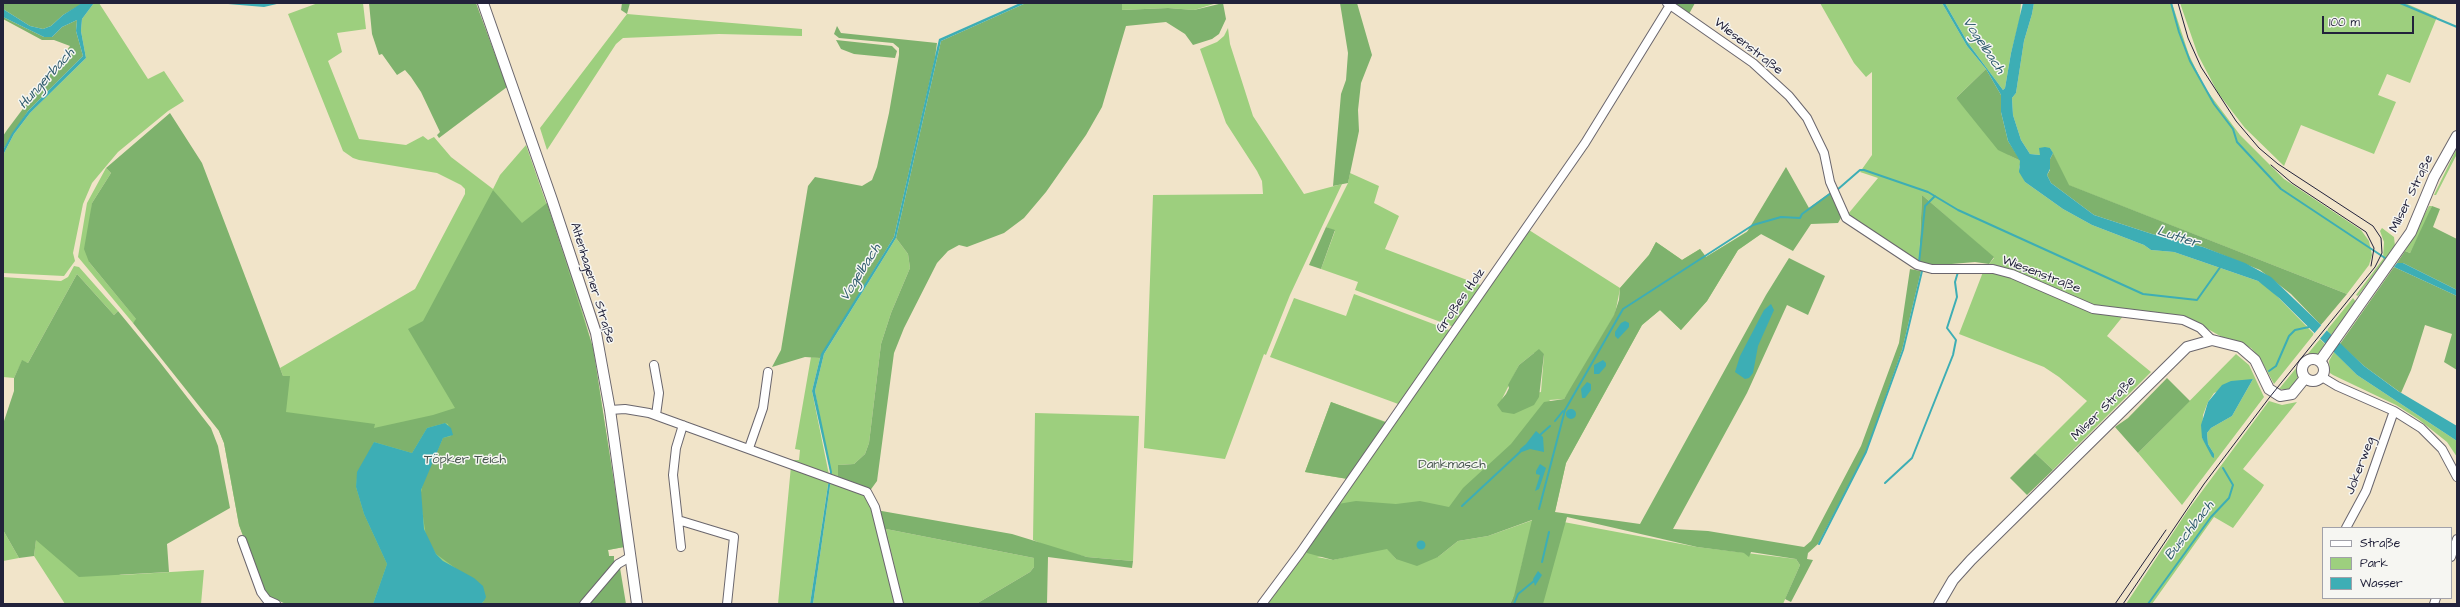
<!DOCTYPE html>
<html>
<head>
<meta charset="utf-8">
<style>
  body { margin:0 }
  #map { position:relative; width:2460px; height:607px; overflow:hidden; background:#f1e4c9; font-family:"Architects Daughter",sans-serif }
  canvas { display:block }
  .frame { position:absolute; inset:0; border:4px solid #22223b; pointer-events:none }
  .legend { position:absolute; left:2322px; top:527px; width:130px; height:72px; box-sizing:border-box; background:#f6f6f2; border:1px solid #a1a1a9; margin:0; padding:5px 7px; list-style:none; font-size:12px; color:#22223b }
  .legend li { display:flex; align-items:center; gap:8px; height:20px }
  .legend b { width:20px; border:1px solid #a1a1a9 }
  .scale { position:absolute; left:2322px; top:16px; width:92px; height:18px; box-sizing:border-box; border:2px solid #22223b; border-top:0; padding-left:5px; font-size:12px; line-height:14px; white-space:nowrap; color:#22223b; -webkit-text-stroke:3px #f6f6f2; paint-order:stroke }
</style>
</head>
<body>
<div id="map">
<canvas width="2460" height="607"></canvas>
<div class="frame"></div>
<ul class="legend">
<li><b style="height:5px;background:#fff"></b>Straße</li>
<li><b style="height:11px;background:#9dcf7e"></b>Park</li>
<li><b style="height:11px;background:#3daeb5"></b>Wasser</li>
</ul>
<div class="scale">100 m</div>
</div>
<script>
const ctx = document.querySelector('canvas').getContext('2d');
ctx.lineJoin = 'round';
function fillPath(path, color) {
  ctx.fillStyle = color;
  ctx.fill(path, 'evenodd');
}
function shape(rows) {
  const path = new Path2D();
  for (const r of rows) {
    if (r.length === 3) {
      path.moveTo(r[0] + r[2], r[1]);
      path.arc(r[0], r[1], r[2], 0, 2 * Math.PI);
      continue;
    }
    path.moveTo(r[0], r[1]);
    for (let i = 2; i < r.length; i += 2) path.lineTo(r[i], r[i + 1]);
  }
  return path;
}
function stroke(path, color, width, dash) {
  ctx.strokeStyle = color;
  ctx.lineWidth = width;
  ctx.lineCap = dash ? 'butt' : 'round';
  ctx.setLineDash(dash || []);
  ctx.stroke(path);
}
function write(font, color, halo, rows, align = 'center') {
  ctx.font = font + ' "Architects Daughter",sans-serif';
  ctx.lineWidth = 3;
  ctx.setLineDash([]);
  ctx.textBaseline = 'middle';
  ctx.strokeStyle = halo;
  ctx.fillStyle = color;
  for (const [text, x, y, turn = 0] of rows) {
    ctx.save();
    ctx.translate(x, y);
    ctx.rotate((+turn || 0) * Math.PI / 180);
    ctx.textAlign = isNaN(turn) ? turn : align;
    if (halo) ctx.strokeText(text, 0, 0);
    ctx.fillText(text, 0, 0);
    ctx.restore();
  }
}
const green = shape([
  [94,3,99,3,148,79,164,71,184,101,168,111,118,152,92,183,83,204,73,253,75,261,64,276,3,273,3,155,14,134,30,113,86,58,81,31,82,19],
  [318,3,363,3,366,29,337,33,342,52,328,61,359,139,406,145,423,136,428,140,434,137,451,157,493,189,500,175,526,145,575,286,593,348,624,547,608,550,609,556,614,556,579,604,286,604,258,575,239,525,224,443,219,431,283,376,280,368,415,289,465,194,465,189,461,185,437,173,359,160,353,158,343,151,288,14],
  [1122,3,1217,3,1194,10,1168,8,1121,10],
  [1820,3,1942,3,1967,46,1986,69,1956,98,2009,155,2021,161,2019,168,2025,182,2063,209,2092,225,2144,245,2151,250,2174,252,2258,281,2268,287,2314,334,2274,384,2260,358,2251,348,2234,340,2222,337,2199,324,2176,315,2096,307,1993,267,1989,264,1994,258,1922,195,1919,263,1866,228,1848,214,1878,178,1860,172,1872,155,1872,72,1866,77,1854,63],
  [1945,3,2021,3,2020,18,2011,53,2005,88,2003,90,1968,43],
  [2034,3,2172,3,2189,55,2205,88,2240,135,2284,179,2361,230,2369,241,2372,255,2369,265,2347,294,2068,185,2050,148,2040,155,2030,154,2021,140,2013,115,2012,98,2016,93,2024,41,2032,14],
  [2180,3,2405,3,2437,17,2410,83,2387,74,2378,95,2396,102,2374,154,2301,125,2284,166,2245,128,2218,93,2198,55],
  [627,14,802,29,802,36,719,34,623,38,616,44,547,150,540,128],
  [1228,28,1230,44,1253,116,1304,194,1342,184,1290,295,1266,355,1264,354,1225,459,1144,448,1153,195,1263,194,1262,181,1257,171,1226,123,1200,49,1217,42,1224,36],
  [2457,148,2457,154,2436,195,2434,195],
  [106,168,111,173,92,203,89,262,137,320,133,323,78,257,87,203],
  [1350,173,1379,186,1374,203,1399,216,1385,249,1483,286,1454,327,1355,290,1358,282,1321,269,1335,231,1326,227,1348,183],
  [2429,206,2432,206,2427,220,2410,253,2405,251],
  [1756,226,1761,234,1738,250,1707,301,1681,330,1660,310,1642,325,1566,463,1553,520,1697,547,1796,559,1800,565,1783,604,1512,604,1513,598,1510,604,1264,604,1348,479,1305,472,1331,402,1389,423,1420,388,1529,230,1620,288,1649,255,1656,242,1682,260,1700,249,1706,257],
  [1620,289,1623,309,1565,410,1549,400,1564,399,1571,389,1615,314],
  [1534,353,1544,354,1541,392,1502,399,1519,365],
  [1535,518,1519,576,1533,520,1488,536,1458,541,1438,557,1396,559,1388,549],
  [1372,551,1333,560,1317,557],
  [2382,228,2394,237,2395,246,2358,296,2356,295,2383,259,2384,242,2380,231],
  [896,238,908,254,910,268,891,313,881,344,869,443,865,454,854,464,838,465,838,479,831,476,815,391,824,354],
  [74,266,79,267,118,311,114,315,77,274,28,363,22,361,14,378,3,377,3,277,61,281,68,277],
  [1983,272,1993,272,2010,276,2047,293,2124,315,2107,336,2151,372,2053,470,2035,453,2087,401,2059,377,2044,367,1959,334],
  [1354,294,1452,331,1401,405,1270,357,1294,298,1346,316],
  [2353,298,2356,302,2331,335,2327,330],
  [2320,339,2325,344,2317,355,2302,361,2296,383,2288,390,2279,389],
  [2334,352,2357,375,2457,441,2457,457,2447,442,2418,419,2396,405,2333,375,2330,373,2329,361],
  [2236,354,2249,365,2264,397,2182,505,2138,453],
  [2253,379,2232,416,2211,428,2207,433,2208,444,2214,454,2202,438,2203,415,2208,402,2214,393],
  [811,357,820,358,812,391,829,475,792,460,799,460,800,450,795,449],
  [2269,401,2282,405,2297,402,2243,469,2264,485,2261,490,2233,528,2214,517,2152,604,2126,604,2188,510],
  [1035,413,1139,416,1133,561,1087,557,1054,549,1033,540],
  [791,466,829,478,810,604,778,604],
  [831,479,869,497,896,604,813,604],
  [886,529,1034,558,1034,567,1030,572,976,604,903,604],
  [3,530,19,558,3,561],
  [36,539,121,575,204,570,201,604,65,604,34,556]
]);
const forest = shape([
  [3,3,76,3,82,4,63,15,51,26,43,29,30,26,3,9],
  [369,3,476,3,507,87,439,138,437,135,440,132,421,92,411,77,405,70,397,75,382,54,379,55,372,34],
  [622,3,630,3,627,14,621,10],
  [1026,3,1122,3,1122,10,1168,8,1194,10,1223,3,1226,19,1219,34,1212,39,1193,45,1185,34,1166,22,1126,26,1102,107,1086,135,1046,192,1024,218,1004,233,967,247,959,245,948,251,937,263,904,328,894,353,877,481,869,492,838,479,838,465,854,464,865,454,869,443,881,344,891,313,910,268,908,254,896,238,941,41],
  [1340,3,1357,3,1372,55,1361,83,1358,110,1359,131,1348,183,1333,186,1341,94,1346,80,1348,53],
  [1671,3,1695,3,1689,14],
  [3,17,44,37,52,37,62,27,77,20,76,31,83,56,28,111,3,150,3,136,7,130,70,46,54,40,42,40,3,19],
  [837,26,841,33,937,43,935,58,894,237,820,358,805,357,772,367,781,350,808,186,815,177,862,186,872,180,877,167,889,113,899,55,899,48,893,43,839,38,834,34],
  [836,40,892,46,897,51,895,58,854,54,841,49],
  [1986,69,2001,95,2001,112,2008,141,2021,161,1998,150,1956,98],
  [170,113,202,163,280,368,283,376,290,376,286,412,375,424,374,428,433,415,455,408,408,329,423,321,493,190,522,223,547,203,593,348,624,547,608,550,609,556,614,556,614,563,579,604,481,604,484,601,462,573,436,554,426,536,420,497,423,483,443,438,451,436,448,424,445,423,427,428,412,453,374,442,357,478,356,487,364,514,387,564,373,604,286,604,265,595,239,525,224,443,219,431,133,323,136,319,89,262,84,249,92,203,111,173,106,168],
  [2053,153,2069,185,2347,294,2321,325,2291,294,2260,270,2203,247,2152,234,2094,215,2051,183,2047,175,2050,170,2050,159],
  [1786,167,1809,208,1831,192,1842,216,1838,223,1811,224,1793,251,1761,234,1738,250,1707,301,1681,330,1660,310,1642,325,1566,463,1555,512,1640,524,1766,295,1789,258,1825,276,1808,315,1787,305,1747,393,1673,529,1708,531,1804,547,1811,541,1861,446,1899,343,1910,269,1921,271,1902,350,1866,452,1818,544,1808,553,1807,559,1813,560,1791,602,1785,599,1800,565,1796,559,1751,552,1749,557,1744,553,1697,547,1567,517,1543,604,1510,604,1514,596,1532,520,1488,536,1458,541,1438,557,1417,566,1396,559,1387,549,1333,560,1307,553,1306,551,1338,504,1356,501,1396,504,1420,501,1449,507,1463,488,1511,444,1544,402,1564,399,1614,315,1619,300,1620,288,1649,255,1656,242,1682,260,1700,249,1706,257,1747,232],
  [1922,195,1994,257,1989,264,1975,262,1928,266,1919,263],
  [2432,206,2440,209,2433,227,2457,239,2457,290,2403,263,2397,263,2405,251,2410,253],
  [1326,227,1335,230,1321,269,1309,265],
  [2394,267,2457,296,2457,370,2444,362,2452,334,2425,325,2411,370,2401,393,2364,366,2340,344],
  [77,274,114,315,118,311,159,361,211,428,218,446,230,508,167,544,169,572,79,577,36,540,34,556,19,558,3,530,3,424,14,391,14,378,22,360,28,363],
  [1539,349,1544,354,1539,397,1534,405,1514,414,1502,412,1497,405,1506,394,1509,388,1508,385,1519,365],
  [2167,378,2190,401,2138,453,2115,427,2128,418],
  [1331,402,1387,423,1348,479,1305,472],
  [2035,453,2053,470,2027,495,2010,478],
  [876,510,1012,534,1087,557,1133,561,1132,568,1048,557,1047,604,976,604,1030,572,1034,567,1034,558,886,529,903,604,900,604],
  [620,568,626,604,589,604]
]);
const water = shape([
  [82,3,94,3,82,19,81,31,86,58,30,113,14,134,3,155,3,150,12,133,28,111,83,56,76,31,77,20,62,27,52,37,44,37,3,17,3,9,30,26,43,29,51,26,63,15],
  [216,3,281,3,264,7],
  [1020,3,1026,3,941,41,896,238,824,354,815,391,832,472,813,604,810,604,830,472,812,391,821,354,894,237,939,39],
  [1942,3,1945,3,1968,43,2003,90,2005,88,2011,53,2023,3,2034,3,2032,14,2024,41,2016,93,2012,98,2013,115,2021,140,2030,154,2040,155,2039,148,2045,147,2050,148,2053,153,2050,159,2050,169,2047,175,2051,183,2094,215,2152,234,2203,247,2245,263,2271,277,2364,366,2398,391,2457,426,2457,441,2357,375,2279,298,2258,281,2174,252,2151,250,2144,245,2092,225,2063,209,2025,182,2019,172,2020,161,2008,141,2001,112,2001,95,1986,69,1967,46],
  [2397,263,2403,263,2457,290,2457,296,2394,267],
  [1771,304,1774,310,1758,346,1753,373,1749,378,1745,379,1735,372,1740,356,1764,310],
  [1625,321,1629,323,1629,327,1618,339,1615,336,1615,332,1621,323],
  [1603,360,1606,363,1606,366,1599,374,1594,374,1594,365],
  [2253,379,2232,416,2211,428,2207,433,2208,444,2214,454,2214,458,2212,457,2202,438,2201,425,2208,402,2222,385,2231,381],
  [1587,382,1591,384,1591,390,1585,398,1582,398,1581,389],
  [1571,414,5],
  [445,423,451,428,453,435,443,438,421,490,424,529,436,554,443,561,474,578,483,586,486,597,484,601,481,604,373,604,387,564,364,514,356,487,357,472,374,442,412,453,427,428],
  [1536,431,1543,437,1544,452,1530,449,1519,453,1520,449,1526,444],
  [1540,464,1546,468,1539,489,1535,491,1540,475,1536,474,1536,471],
  [1421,545,4.5],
  [1538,571,1542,575,1535,586,1533,579]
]);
const pier = shape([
  [2323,323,2328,329,2318,341,2313,335]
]);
const stream = shape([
  [2171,3,2179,32,2190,61,2214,104,2233,129,2237,142,2281,189,2388,260],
  [2400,3,2457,27],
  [1837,190,1860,170,1864,170,1928,192,1958,210,2143,294,2197,300,2221,266],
  [1919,263,1925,206,1935,196],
  [2269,371,2276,366,2289,336,2295,330,2309,327],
  [1555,421,1563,411],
  [1540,435,1550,426],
  [1885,483,1912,458,1953,355,1956,340,1947,328,1957,297,1955,282,1958,272],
  [1462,506,1520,452],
  [1539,509,1565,410,1623,309,1753,225,1781,217,1800,218,1802,214,1831,193],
  [1819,544,1866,452,1903,350,1922,271],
  [1542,562,1549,532],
  [1514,604,1518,594,1534,581],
  [2148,604,2211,517,2229,498,2233,485,2223,468]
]);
const minor = shape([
  [1667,3,1753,63,1789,96,1807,118,1824,153,1830,182,1846,218,1917,265,1932,269,1993,269,2012,274,2093,309,2183,320,2200,328,2212,340],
  [654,365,659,393,656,415],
  [2322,377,2337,386,2394,411,2421,428,2442,449,2457,477],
  [610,410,625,409,649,413,867,492,875,507,899,604],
  [749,448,763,408,768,372],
  [678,520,734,537,727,604],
  [2346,528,2366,491,2394,411],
  [242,540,261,592,267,600,276,604],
  [681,547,673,475,676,448,683,425],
  [2451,557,2457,539],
  [584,604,618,564,630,557],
  [1262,604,1300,553,1585,143,1670,5],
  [2434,604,2436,598]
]);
const major = shape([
  [483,3,552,200,596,333,610,410,637,604],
  [2313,370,11],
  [2320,361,2411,232,2434,177,2457,136],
  [1939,604,1953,580,1971,560,2187,347,2212,340,2240,347,2255,360,2269,389,2280,396,2292,394,2305,378]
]);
const tram = shape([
  [2271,165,2292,183,2366,232,2374,248,2371,266],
  [2115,604,2166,530],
  [2123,604,2204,484,2269,398,2375,267,2382,253,2381,238,2373,226,2278,164,2259,148,2236,121,2201,67,2188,38,2178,3]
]);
const streetNames = [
  ["Wiesenstraße",1748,47,38],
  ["Milser Straße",2412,194,-64],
  ["Wiesenstraße",2041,275,21],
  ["Altenhagener Straße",592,283,73],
  ["Großes Holz",1461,301,-55],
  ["Milser Straße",2104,409,-45],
  ["Jokerweg",2361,466,-69]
];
const parkNames = [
  ["Töpker Teich",465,460],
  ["Dankmasch",1452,465]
];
const waterNames = [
  ["Vogelbach",1983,46,56],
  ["Hungerbach",47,79,-48],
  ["Lutter",2178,238,18],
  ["Vogelbach",861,273,-58],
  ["Buschbach",2190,531,-52]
];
fillPath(green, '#9dcf7e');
fillPath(forest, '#7eb26d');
fillPath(water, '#3daeb5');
fillPath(pier, '#f1e4c9');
stroke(stream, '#3daeb5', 2);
stroke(minor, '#6a666d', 10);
stroke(major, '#6a666d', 12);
stroke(minor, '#fff', 8);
stroke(major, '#fff', 10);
stroke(tram, '#22223b', 1);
write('13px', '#22223b', '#f6f6f2', streetNames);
write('13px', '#47564f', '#f6f6f2', parkNames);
write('italic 14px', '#2d5a6c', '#f6f6f2', waterNames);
</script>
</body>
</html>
